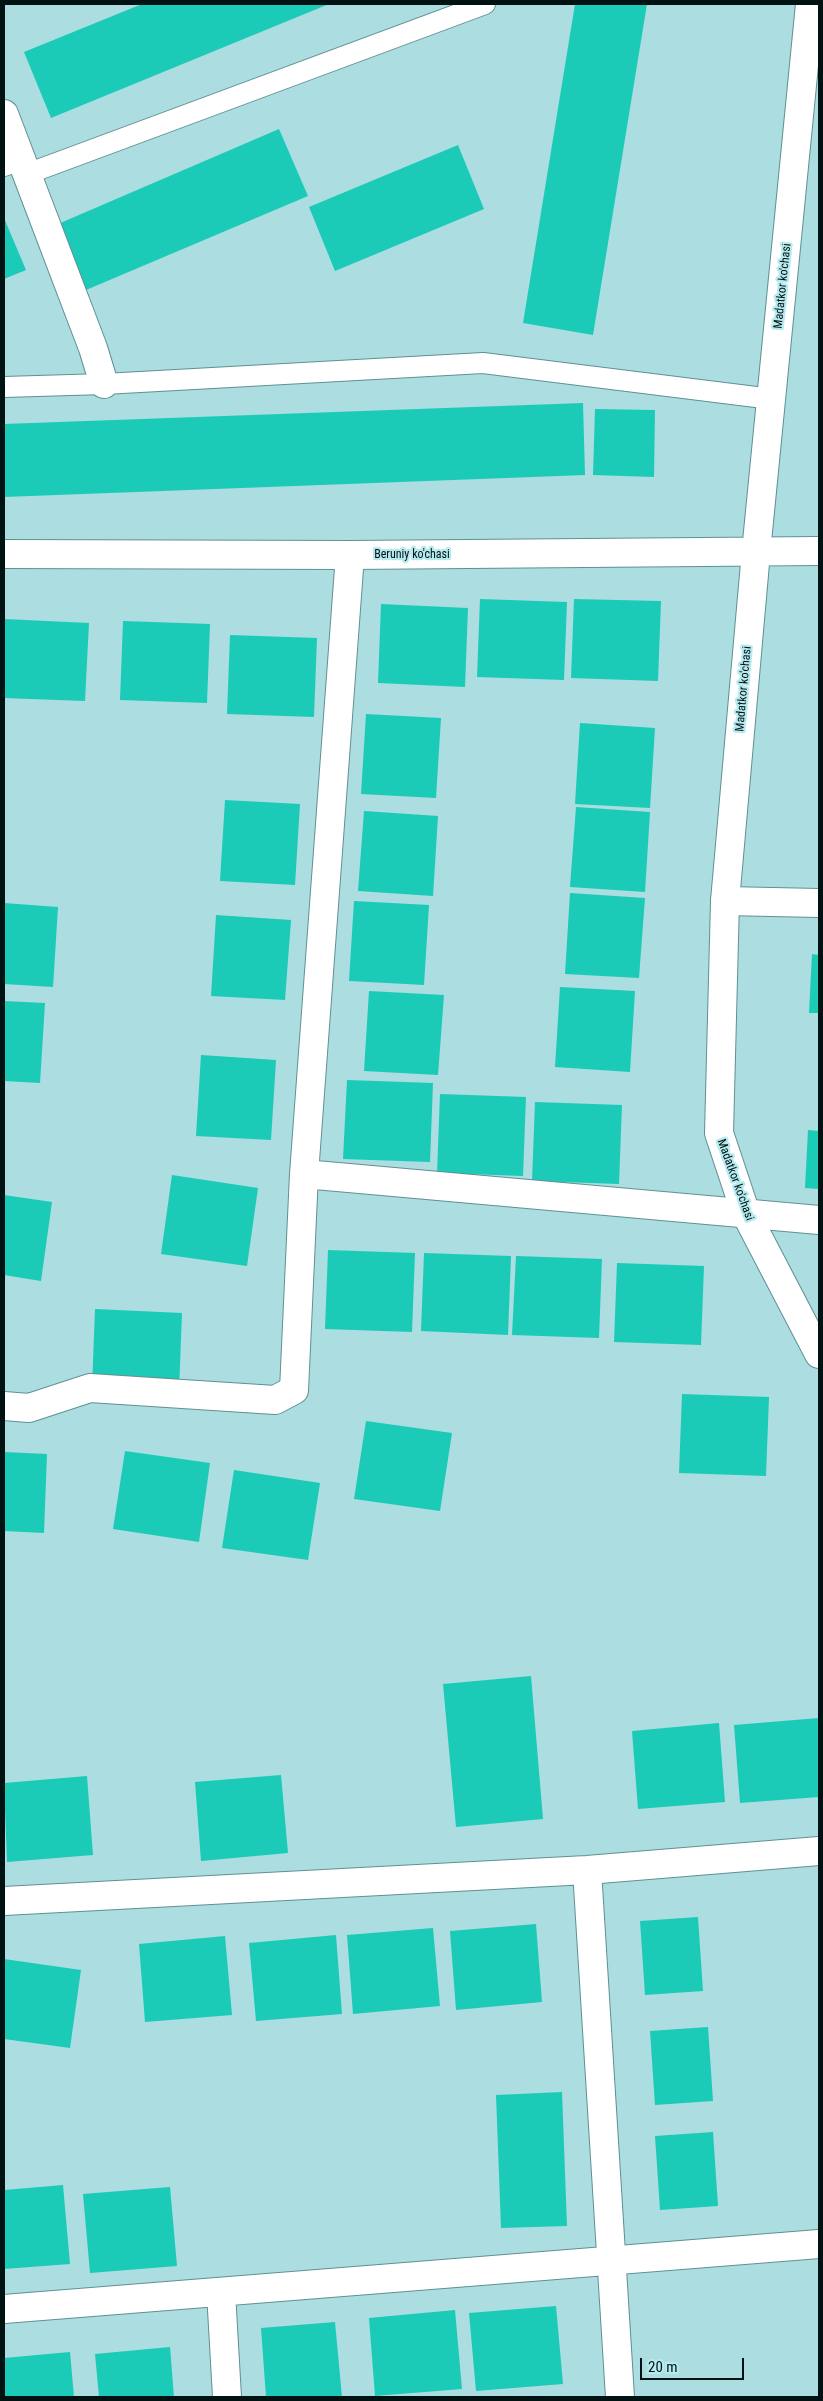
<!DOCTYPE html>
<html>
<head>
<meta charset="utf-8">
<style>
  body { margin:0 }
  #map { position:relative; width:823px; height:2401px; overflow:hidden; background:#abdde1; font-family:"Roboto Condensed",sans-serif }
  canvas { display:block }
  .frame { position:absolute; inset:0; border:5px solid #011213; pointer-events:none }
  .scale { position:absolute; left:640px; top:2358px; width:104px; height:22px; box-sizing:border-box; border:2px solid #011213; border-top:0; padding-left:6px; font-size:15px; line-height:18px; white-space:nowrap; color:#011213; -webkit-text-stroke:4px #b7eaee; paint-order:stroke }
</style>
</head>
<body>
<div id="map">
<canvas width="823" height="2401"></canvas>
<div class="frame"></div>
<div class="scale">20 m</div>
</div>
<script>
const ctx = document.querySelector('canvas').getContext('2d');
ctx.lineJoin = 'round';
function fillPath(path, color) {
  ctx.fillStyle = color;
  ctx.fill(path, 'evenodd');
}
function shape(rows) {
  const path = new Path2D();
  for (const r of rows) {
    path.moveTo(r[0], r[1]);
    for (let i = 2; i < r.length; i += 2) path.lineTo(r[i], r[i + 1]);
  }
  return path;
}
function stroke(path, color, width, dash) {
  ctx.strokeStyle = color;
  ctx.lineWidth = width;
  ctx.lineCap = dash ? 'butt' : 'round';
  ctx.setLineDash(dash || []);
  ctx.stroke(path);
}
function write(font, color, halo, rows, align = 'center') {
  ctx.font = font + ' "Roboto Condensed",sans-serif';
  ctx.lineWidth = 4.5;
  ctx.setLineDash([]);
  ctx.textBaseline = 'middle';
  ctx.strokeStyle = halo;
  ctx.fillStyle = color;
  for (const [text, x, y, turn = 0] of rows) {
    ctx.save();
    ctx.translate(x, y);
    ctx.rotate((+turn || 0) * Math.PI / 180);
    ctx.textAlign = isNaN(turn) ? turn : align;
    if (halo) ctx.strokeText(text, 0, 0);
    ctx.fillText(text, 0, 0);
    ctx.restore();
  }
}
const building = shape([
  [142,4,329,4,51,118,24,52],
  [575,4,647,4,593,335,523,323],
  [279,129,308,196,86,290,58,224],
  [458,145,484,209,335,271,309,207],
  [4,218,26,270,4,279],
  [583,403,585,475,4,497,4,424],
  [595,409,655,410,654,477,593,475],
  [480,599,567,602,564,680,477,677],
  [574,599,661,601,658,681,571,678],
  [381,604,468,608,465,687,378,683],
  [4,619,89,623,85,701,4,698],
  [123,621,210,624,207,703,120,700],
  [230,635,317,638,314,717,227,714],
  [366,714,441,718,436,798,361,794],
  [580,723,655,728,650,808,575,804],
  [225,800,300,804,295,885,220,881],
  [576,807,650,812,645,892,570,887],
  [364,811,438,816,433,896,358,891],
  [570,893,645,898,639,978,565,974],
  [354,901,429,905,424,985,349,981],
  [4,903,58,907,53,987,4,984],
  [216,915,291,920,285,1000,211,996],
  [812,954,819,955,819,1013,809,1013],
  [560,987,635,991,630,1072,555,1067],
  [369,991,444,995,438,1075,364,1071],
  [4,1001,45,1003,40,1083,4,1081],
  [201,1055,276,1060,271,1140,196,1136],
  [347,1080,433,1083,430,1162,343,1159],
  [440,1094,526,1097,523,1176,437,1173],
  [535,1102,622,1105,619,1184,532,1181],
  [808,1130,819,1131,819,1189,805,1188],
  [172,1175,258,1188,247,1266,161,1254],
  [4,1195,52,1202,41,1281,4,1275],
  [328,1250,415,1253,412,1332,325,1329],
  [424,1253,511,1256,508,1335,421,1331],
  [516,1256,602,1259,599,1338,512,1335],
  [617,1263,704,1266,701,1345,614,1342],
  [95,1309,182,1313,179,1391,92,1388],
  [682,1394,769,1397,766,1476,679,1473],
  [366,1421,452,1433,440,1511,354,1499],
  [125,1451,210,1463,199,1542,113,1529],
  [4,1452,47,1454,44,1533,4,1531],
  [234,1470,320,1483,308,1560,222,1548],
  [531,1676,543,1819,456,1827,443,1684],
  [819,1718,819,1797,740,1803,734,1725],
  [719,1723,725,1802,638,1809,632,1731],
  [281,1775,288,1853,201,1861,195,1782],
  [87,1776,93,1855,7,1862,4,1783],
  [698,1917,703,1991,645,1995,640,1921],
  [536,1924,542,2002,456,2010,450,1931],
  [433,1928,440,2006,353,2014,347,1935],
  [336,1935,342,2014,256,2021,249,1943],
  [225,1936,232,2015,145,2022,139,1944],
  [4,1959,81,1970,70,2048,4,2039],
  [708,2027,713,2101,655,2105,650,2031],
  [562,2092,567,2226,501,2228,496,2095],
  [713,2132,718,2206,660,2210,655,2136],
  [63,2185,70,2264,4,2269,4,2190],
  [170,2187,177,2266,90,2273,83,2194],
  [556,2306,563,2384,476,2391,469,2313],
  [455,2310,462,2389,375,2396,369,2318],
  [335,2322,342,2397,266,2397,261,2328],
  [170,2347,174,2397,99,2397,95,2354],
  [70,2352,74,2397,4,2397,4,2358]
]);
const service = shape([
  [4,166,21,160],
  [27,174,485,4],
  [4,387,104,384,483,363,772,399]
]);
const minor = shape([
  [4,114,93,348,104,384],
  [725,901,819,903],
  [304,1174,819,1220],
  [4,1406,29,1408,90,1388,275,1400,294,1390,304,1174,350,555],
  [587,1870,620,2397],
  [4,1901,587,1870,819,1851],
  [221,2292,227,2397],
  [4,2309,819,2244]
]);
const tertiary = shape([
  [810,4,756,552,725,901,719,1133,746,1214,819,1354],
  [4,554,350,555,819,551]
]);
const streetNames = [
  ["Madatkor ko'chasi",783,286,-84],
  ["Beruniy ko'chasi",412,555],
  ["Madatkor ko'chasi",744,689,-85],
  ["Madatkor ko'chasi",735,1180,70]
];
fillPath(building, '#1bcbb7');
stroke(service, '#609093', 22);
stroke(minor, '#609093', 30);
stroke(tertiary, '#609093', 30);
stroke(service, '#fff', 20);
stroke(minor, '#fff', 28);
stroke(tertiary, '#fff', 28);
write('12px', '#011213', '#b7eaee', streetNames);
</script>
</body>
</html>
